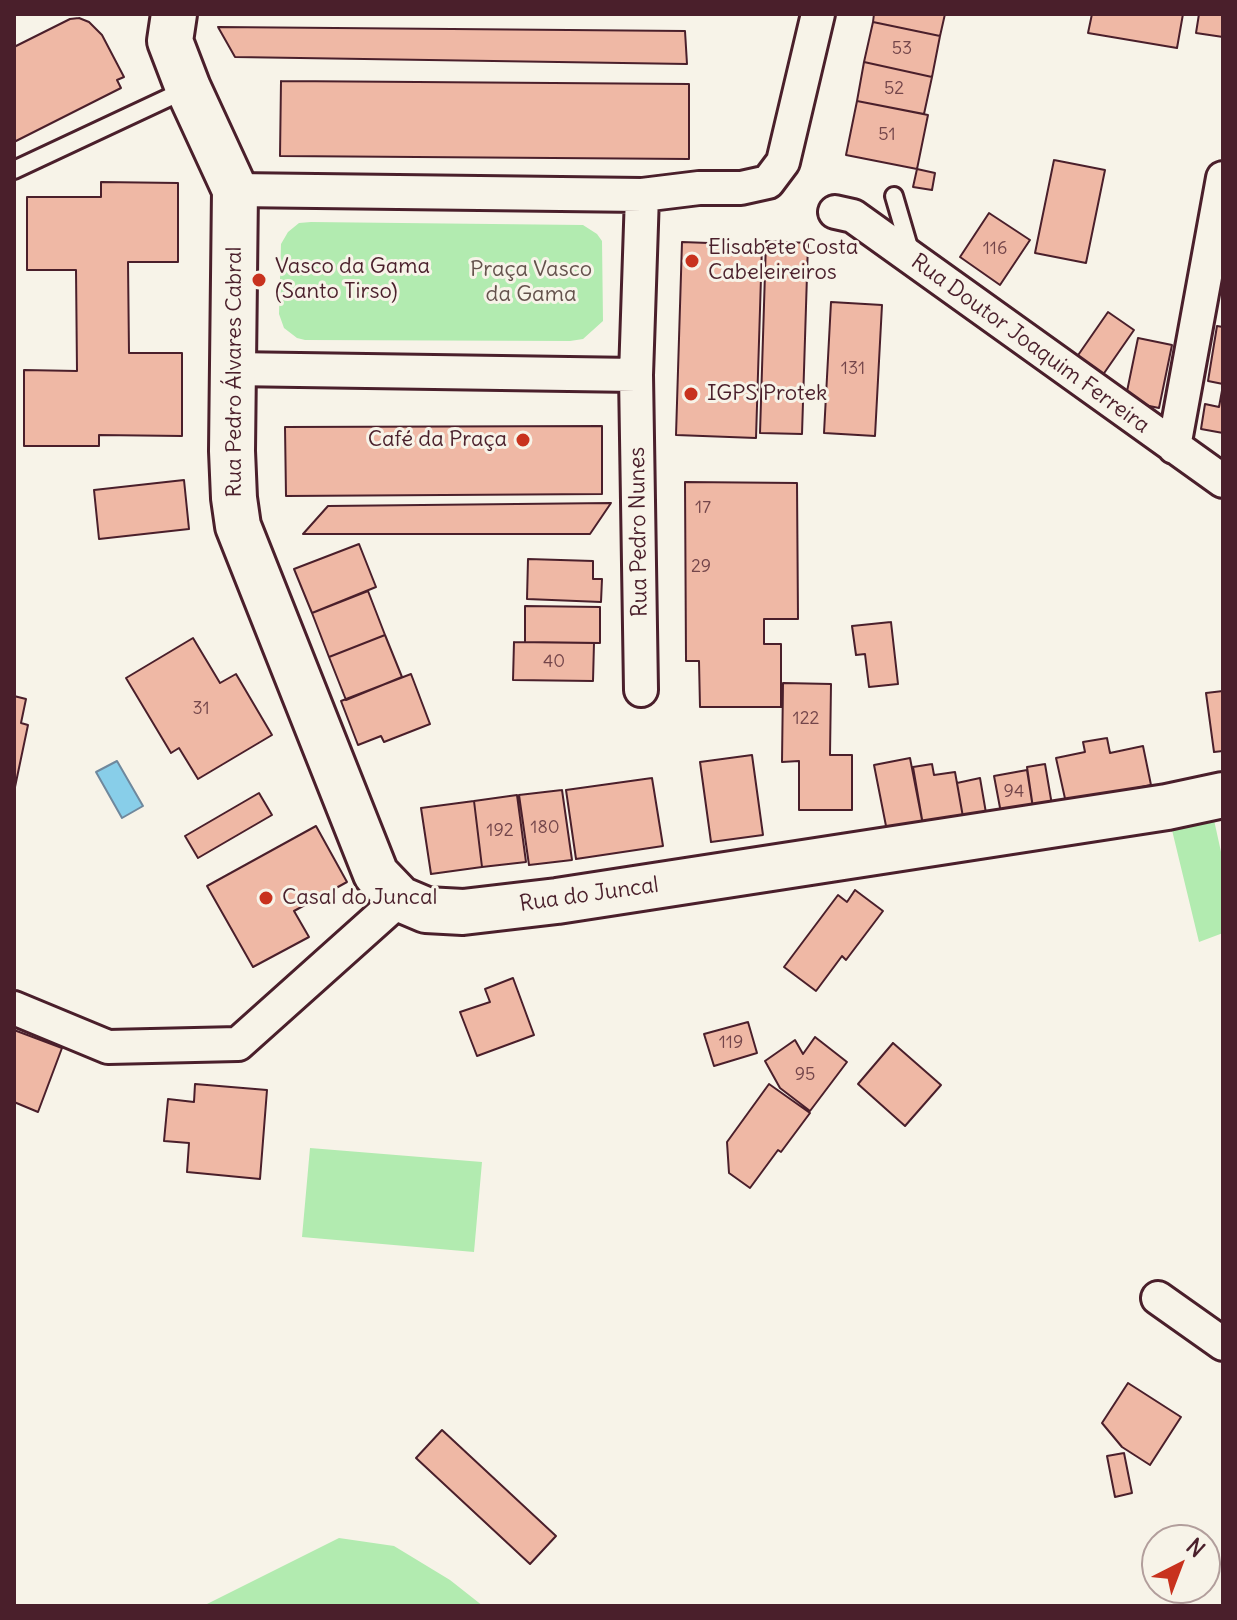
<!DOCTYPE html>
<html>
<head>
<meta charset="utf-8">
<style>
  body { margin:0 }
  #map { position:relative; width:1237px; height:1620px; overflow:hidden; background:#f7f3e8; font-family:Delius,sans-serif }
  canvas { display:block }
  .frame { position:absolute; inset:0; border:16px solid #4a1f2b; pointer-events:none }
  .north { position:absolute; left:1141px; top:1524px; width:80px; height:80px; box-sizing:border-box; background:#f7f3e8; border:2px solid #b29e9c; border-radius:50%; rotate:42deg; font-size:22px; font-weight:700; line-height:32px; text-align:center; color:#4a1f2b }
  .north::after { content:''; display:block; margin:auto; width:28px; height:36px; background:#c8321e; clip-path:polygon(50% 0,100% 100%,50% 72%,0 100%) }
</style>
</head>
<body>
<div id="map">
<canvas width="1237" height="1620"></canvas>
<div class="frame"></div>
<div class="north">N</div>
</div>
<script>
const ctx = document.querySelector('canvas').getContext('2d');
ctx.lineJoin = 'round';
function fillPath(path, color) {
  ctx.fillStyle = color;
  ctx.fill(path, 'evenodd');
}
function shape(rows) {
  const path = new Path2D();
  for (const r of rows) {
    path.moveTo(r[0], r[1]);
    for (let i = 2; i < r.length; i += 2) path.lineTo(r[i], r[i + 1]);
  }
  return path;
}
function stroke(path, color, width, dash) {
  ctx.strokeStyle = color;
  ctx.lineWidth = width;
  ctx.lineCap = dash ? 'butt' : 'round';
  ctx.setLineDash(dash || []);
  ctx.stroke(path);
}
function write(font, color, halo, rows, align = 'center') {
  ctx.font = font + ' Delius,sans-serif';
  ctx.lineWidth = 6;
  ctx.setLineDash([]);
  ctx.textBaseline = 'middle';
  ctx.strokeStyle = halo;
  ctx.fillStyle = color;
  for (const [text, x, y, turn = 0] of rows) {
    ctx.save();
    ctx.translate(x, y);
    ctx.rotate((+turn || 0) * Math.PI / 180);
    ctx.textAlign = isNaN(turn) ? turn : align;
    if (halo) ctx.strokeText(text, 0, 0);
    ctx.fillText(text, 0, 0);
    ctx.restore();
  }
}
const green = shape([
  [311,222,583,225,597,234,602,241,603,321,583,339,570,341,305,340,297,338,284,328,279,314,281,244,288,232,299,223],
  [1214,820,1223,861,1223,933,1199,942,1171,826],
  [310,1148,482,1162,474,1252,302,1237],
  [339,1538,394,1546,450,1580,483,1606,203,1606]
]);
const water = shape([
  [117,761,143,806,122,818,96,772,117,761]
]);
const building = shape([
  [874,14,945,14,940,36,873,22,874,14],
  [1092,14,1183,14,1177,48,1088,33,1092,14],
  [1199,14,1223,14,1223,37,1196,33,1199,14],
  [79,18,89,22,102,35,124,77,117,80,121,88,14,142,14,47,70,19,79,18],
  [873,22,940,36,932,77,864,62,873,22],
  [218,27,685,31,687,64,235,57,218,27],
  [864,62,932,77,924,114,857,101,864,62],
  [281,81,689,84,689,159,280,156,281,81],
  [857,101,928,115,917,169,846,155,857,101],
  [1054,160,1105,170,1086,263,1035,253,1054,160],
  [917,169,935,173,932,190,913,187,917,169],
  [101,182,178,183,178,262,128,262,129,353,182,353,182,436,99,435,99,446,24,446,24,370,77,371,76,270,27,270,27,197,101,197,101,182],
  [989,213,1030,240,1000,285,960,257,989,213],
  [766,241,808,243,802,434,760,433,766,241],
  [682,242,762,245,756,438,676,435,682,242],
  [831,302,882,305,875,436,824,433,831,302],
  [1108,312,1134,330,1100,379,1074,361,1108,312],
  [1217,326,1223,327,1223,384,1208,381,1217,326],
  [1138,338,1172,345,1159,408,1125,401,1138,338],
  [1223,385,1223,433,1201,429,1205,404,1219,407,1223,385],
  [602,426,602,494,286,496,285,427,602,426],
  [184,480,189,529,99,539,94,490,184,480],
  [685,482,797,483,798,619,764,619,764,644,781,644,781,707,700,707,699,661,686,661,685,482],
  [611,503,590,534,303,534,328,506,611,503],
  [359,544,376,587,312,613,294,569,359,544],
  [528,559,593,561,593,579,602,579,601,602,527,599,528,559],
  [368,591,385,635,329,657,312,613,368,591],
  [525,606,600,607,600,643,525,642,525,606],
  [891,622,898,684,869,687,865,654,856,655,852,626,891,622],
  [385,635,402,677,346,700,329,657,385,635],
  [193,638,220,683,236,674,272,735,198,779,179,748,171,753,126,678,193,638],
  [514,642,594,643,593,681,513,680,514,642],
  [411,674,430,724,384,742,381,736,358,745,341,701,411,674],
  [783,683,831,684,830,755,852,755,852,810,799,810,799,761,782,762,783,683],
  [1223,691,1223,751,1214,752,1206,693,1223,691],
  [14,696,26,699,21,723,28,725,15,787,14,696],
  [1107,738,1110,753,1143,746,1151,785,1066,803,1056,758,1085,752,1083,742,1107,738],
  [752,755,763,835,711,842,700,762,752,755],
  [910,758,923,825,887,831,874,765,910,758],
  [932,764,934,775,955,772,963,817,923,825,913,767,932,764],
  [1045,764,1052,805,1033,808,1027,767,1045,764],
  [1027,770,1033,808,1001,813,994,776,1027,770],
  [652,778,663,846,576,859,566,790,652,778],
  [980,778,986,813,963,817,957,783,980,778],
  [562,790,572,860,529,865,519,795,562,790],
  [259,793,272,815,198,858,185,836,259,793],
  [517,795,526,862,482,867,474,801,517,795],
  [474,801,482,867,431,874,421,808,474,801],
  [316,826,347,882,294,911,309,937,253,967,207,886,316,826],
  [855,890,883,911,846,960,842,956,816,991,784,967,838,895,847,902,855,890],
  [513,978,534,1035,477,1056,460,1012,490,1002,485,989,513,978],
  [748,1022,757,1053,714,1066,704,1034,748,1022],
  [14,1030,62,1048,38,1112,14,1102,14,1030],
  [815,1037,847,1062,810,1111,780,1088,765,1061,795,1040,803,1054,815,1037],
  [893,1043,941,1085,905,1126,858,1084,893,1043],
  [195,1084,267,1090,260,1179,187,1172,189,1143,164,1141,168,1099,194,1102,195,1084],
  [769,1084,810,1113,781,1152,778,1150,750,1188,729,1173,727,1142,769,1084],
  [1128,1383,1181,1417,1150,1465,1122,1447,1102,1423,1128,1383],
  [442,1430,556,1536,530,1564,416,1458,442,1430],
  [1124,1453,1132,1493,1115,1497,1107,1456,1124,1453]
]);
const lane = shape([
  [14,170,187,89],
  [894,196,911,254]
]);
const street = shape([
  [642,195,699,188,741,188,768,182,783,162,818,14],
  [835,212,853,216,1223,481],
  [232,369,636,375,642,195,235,190],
  [636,375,641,690],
  [1174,447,1223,178],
  [14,1008,108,1047,238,1044,400,899],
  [1158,1298,1223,1344]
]);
const secondary = shape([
  [174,14,170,41,188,88,235,190,232,451,234,498,238,526,376,874,400,899,426,910,463,912,557,901,1167,807,1223,795]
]);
const markers = [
  [692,261,8,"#c8321e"],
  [259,280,8,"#c8321e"],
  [691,394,8,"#c8321e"],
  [523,440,8,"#c8321e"],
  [266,898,8,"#c8321e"]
];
const numberNames = [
  ["53",902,49],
  ["52",894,89],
  ["51",887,135],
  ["116",995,249],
  ["131",853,369],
  ["17",703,508],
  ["29",701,567],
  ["40",554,662],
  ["31",201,709],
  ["122",806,719],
  ["94",1014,792],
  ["180",545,828],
  ["192",500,831],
  ["119",731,1043],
  ["95",805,1075]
];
const poiNames = [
  ["Elisabete Costa",708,248],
  ["Cabeleireiros",708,273],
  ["Vasco da Gama",275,267],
  ["(Santo Tirso)",275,292],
  ["IGPS Protek",707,394],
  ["Café da Praça",507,440,"right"],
  ["Casal do Juncal",282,898]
];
const parkNames = [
  ["Praça Vasco",531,270],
  ["da Gama",531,295]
];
const streetNames = [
  ["Rua Doutor Joaquim Ferreira",1030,344,36],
  ["Rua Pedro Álvares Cabral",235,372,-90],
  ["Rua Pedro Nunes",639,532,-91],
  ["Rua do Juncal",589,895,-8]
];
fillPath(green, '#b2ebb0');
fillPath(water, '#88cee9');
stroke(water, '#6f889d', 2);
fillPath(building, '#efb8a5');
stroke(building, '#4a1f2b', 2);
stroke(lane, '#4a1f2b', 22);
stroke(street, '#4a1f2b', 38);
stroke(secondary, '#4a1f2b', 50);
stroke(lane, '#f7f3e8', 16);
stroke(street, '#f7f3e8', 32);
stroke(secondary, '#f7f3e8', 44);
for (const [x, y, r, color] of markers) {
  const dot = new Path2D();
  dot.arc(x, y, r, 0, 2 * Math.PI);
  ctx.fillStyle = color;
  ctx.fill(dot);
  stroke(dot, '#f7f3e8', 3);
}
write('18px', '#73454a', null, numberNames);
write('22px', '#4a1f2b', '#f7f3e8', poiNames, 'left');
write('22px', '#64524c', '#f7f3e8', parkNames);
write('22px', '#4a1f2b', '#f7f3e8', streetNames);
</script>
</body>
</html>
